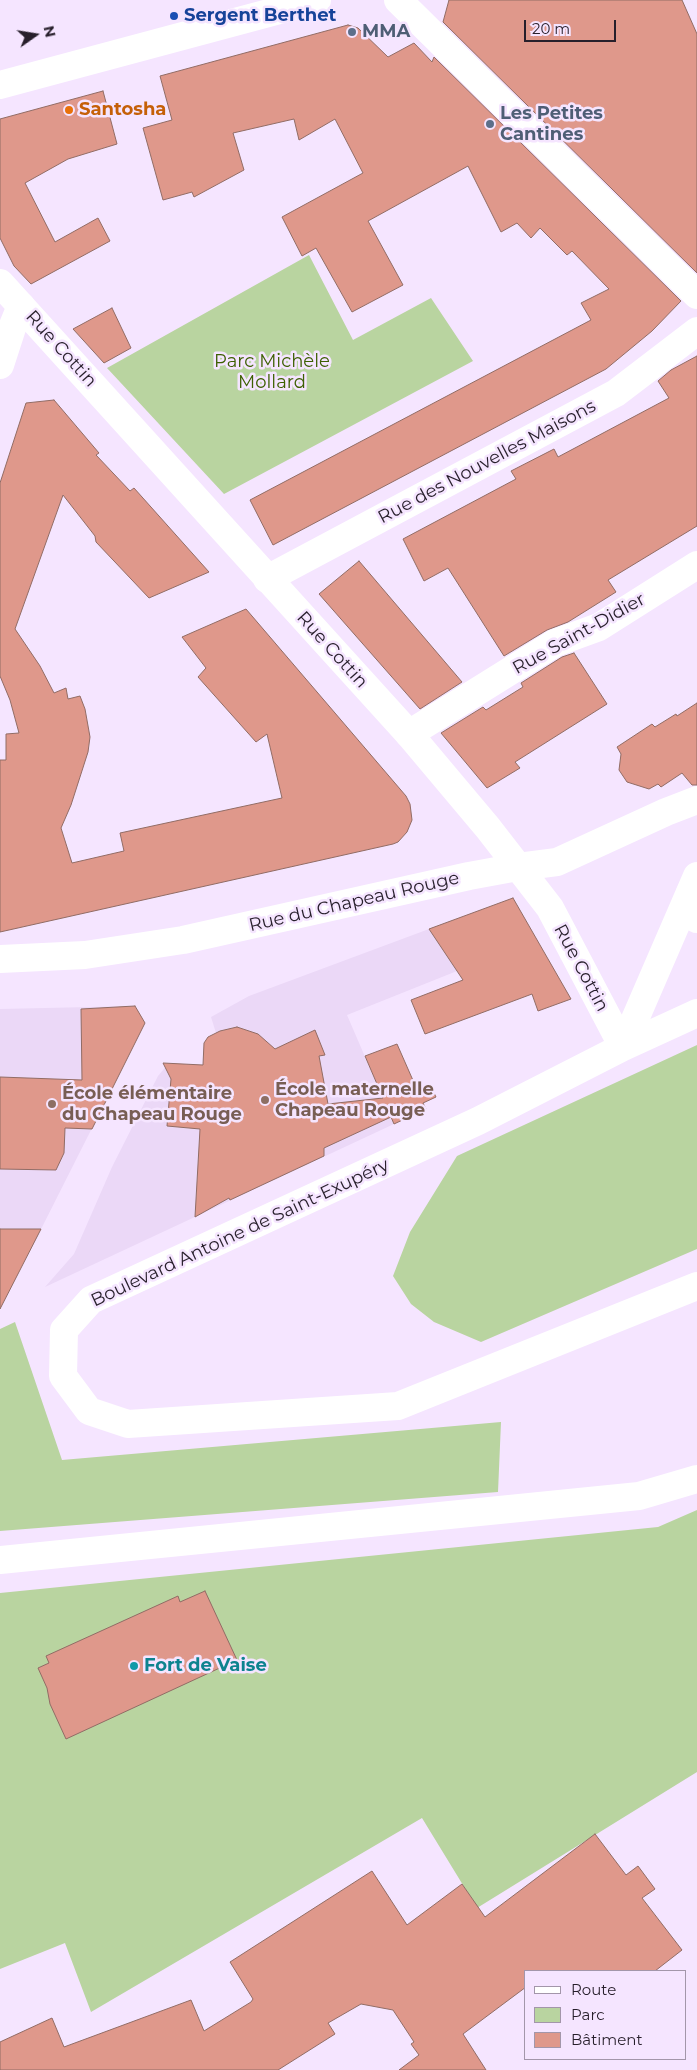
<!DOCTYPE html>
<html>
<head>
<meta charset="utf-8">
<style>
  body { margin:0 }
  #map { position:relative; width:697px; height:2070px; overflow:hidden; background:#f5e5ff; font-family:Montserrat,sans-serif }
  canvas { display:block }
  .legend { position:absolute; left:524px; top:1970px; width:162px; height:90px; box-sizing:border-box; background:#f5e5ff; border:1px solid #a396aa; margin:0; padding:6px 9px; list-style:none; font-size:15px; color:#271f2b }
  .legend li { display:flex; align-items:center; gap:10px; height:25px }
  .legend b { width:25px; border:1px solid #a396aa }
  .north { position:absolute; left:10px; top:10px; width:50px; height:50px; -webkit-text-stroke:4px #f5e5ff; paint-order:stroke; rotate:77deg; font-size:14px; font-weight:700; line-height:20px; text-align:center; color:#271f2b }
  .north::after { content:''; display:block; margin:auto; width:18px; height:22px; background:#271f2b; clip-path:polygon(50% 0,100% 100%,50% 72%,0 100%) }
  .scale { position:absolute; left:524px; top:20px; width:92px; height:22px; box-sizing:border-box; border:2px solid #271f2b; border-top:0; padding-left:6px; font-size:15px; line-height:18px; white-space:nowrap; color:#271f2b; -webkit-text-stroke:4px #f5e5ff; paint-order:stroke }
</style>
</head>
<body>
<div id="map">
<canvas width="697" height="2070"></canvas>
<ul class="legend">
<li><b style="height:6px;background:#fff"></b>Route</li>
<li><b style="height:14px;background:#b9d4a0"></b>Parc</li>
<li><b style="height:14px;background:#df988b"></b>Bâtiment</li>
</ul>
<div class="north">N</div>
<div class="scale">20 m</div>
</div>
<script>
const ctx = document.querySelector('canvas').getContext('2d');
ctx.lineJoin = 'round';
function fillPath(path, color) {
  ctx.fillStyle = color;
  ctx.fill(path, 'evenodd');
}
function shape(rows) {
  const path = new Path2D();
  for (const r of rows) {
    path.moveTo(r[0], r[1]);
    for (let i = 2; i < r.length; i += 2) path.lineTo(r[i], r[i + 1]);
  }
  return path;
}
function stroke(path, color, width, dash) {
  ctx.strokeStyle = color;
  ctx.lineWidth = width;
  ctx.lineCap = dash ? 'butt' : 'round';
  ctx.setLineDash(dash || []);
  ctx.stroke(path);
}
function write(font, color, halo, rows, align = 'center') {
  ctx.font = font + ' Montserrat,sans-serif';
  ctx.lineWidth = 5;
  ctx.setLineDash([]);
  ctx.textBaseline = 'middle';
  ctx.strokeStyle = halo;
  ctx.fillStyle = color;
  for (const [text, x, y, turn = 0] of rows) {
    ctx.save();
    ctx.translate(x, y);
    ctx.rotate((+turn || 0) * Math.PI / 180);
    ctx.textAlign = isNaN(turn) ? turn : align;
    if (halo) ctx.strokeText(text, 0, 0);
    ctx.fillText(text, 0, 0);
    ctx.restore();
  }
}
const built = shape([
  [429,929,457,971,347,1015,394,1124,45,1287,74,1254,112,1167,158,1076,168,1064,203,1065,204,1043,216,1033,211,1017,249,996],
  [135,1006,145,1023,31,1249,26,1245,0,1244,0,1009]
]);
const green = shape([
  [309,255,353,340,431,298,473,361,224,494,107,368],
  [697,1045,697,1249,481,1342,434,1322,411,1304,393,1276,410,1232,457,1156],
  [15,1322,62,1460,501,1422,498,1492,0,1531,0,1329],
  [697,1510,697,1772,477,1908,422,1818,91,2012,65,1943,0,1969,0,1593,658,1527]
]);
const building = shape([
  [449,0,682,0,697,34,697,273,443,22,449,0],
  [348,25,358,28,388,57,414,43,432,62,434,57,681,301,652,331,606,369,273,545,250,500,591,320,581,303,609,289,572,251,567,255,540,228,531,238,517,223,501,232,468,166,368,221,403,285,352,312,316,248,302,256,282,217,363,173,335,119,299,140,294,119,233,133,244,170,194,197,192,192,163,200,143,128,172,120,160,76,348,25],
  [103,91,117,144,68,159,25,183,55,242,98,218,110,241,31,284,14,266,0,238,0,119,103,91],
  [112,308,131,348,104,363,73,329,112,308],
  [697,356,697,526,608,580,616,592,568,622,547,630,504,656,448,568,424,581,403,539,516,479,511,471,554,449,558,457,669,398,658,381,671,370,697,356],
  [54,400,99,453,96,455,130,491,134,488,209,572,149,598,96,542,95,536,63,495,15,629,40,666,54,693,66,688,68,699,80,696,85,709,90,737,88,752,71,805,61,828,72,863,124,851,120,833,282,798,267,734,256,742,198,677,206,668,182,637,246,609,406,796,410,804,412,820,407,832,398,842,393,844,0,932,0,760,6,760,6,734,19,733,10,700,0,676,0,483,26,403,54,400],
  [359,561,462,682,420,709,319,594,359,561],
  [574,653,607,704,515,762,520,768,487,788,441,733,483,707,486,710,523,687,521,683,562,657,574,653],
  [697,703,697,785,692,785,682,773,661,787,658,784,649,789,627,782,619,770,621,754,617,747,652,724,655,727,676,714,677,716,697,703],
  [513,898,571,999,538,1011,532,994,425,1034,411,1000,463,980,429,929,513,898],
  [135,1006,145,1023,92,1129,65,1128,64,1153,56,1170,0,1169,0,1077,82,1080,81,1009,135,1006],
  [237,1027,258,1034,275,1049,315,1030,325,1055,319,1056,328,1104,383,1098,365,1056,397,1044,419,1094,434,1093,436,1097,423,1103,426,1109,394,1124,391,1117,324,1148,324,1156,230,1200,229,1198,195,1217,200,1129,167,1126,171,1079,163,1063,203,1065,204,1043,208,1037,220,1031,237,1027],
  [0,1229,41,1229,0,1309,0,1229],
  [205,1591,237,1660,66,1739,50,1704,47,1688,38,1668,49,1663,46,1656,178,1596,180,1602,205,1591],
  [595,1834,626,1875,638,1866,655,1889,642,1898,682,1950,655,1971,526,1971,526,1987,463,2034,486,2070,399,2070,419,2055,411,2044,414,2042,393,2010,361,2004,328,2023,335,2034,278,2070,0,2070,0,2042,52,2018,64,2047,191,2000,204,2031,251,2002,253,1999,230,1962,372,1871,407,1925,462,1884,485,1917,595,1834]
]);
const minor = shape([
  [0,365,12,328,21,306],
  [267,579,616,393,697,331],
  [409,734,555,643,599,627,697,565],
  [690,893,697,919],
  [0,959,85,955,183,940,469,876,518,867,557,862,666,812,697,800]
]);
const tertiary = shape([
  [398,0,697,295],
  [0,283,409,734,488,828,550,908,623,1047],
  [697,1013,623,1047,478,1121,91,1300,64,1330,63,1376,89,1411,128,1424,398,1406,697,1286],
  [623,1047,697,876],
  [0,1560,639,1496,697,1479]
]);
const secondary = shape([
  [0,85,317,0]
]);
const markers = [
  [174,16,5,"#1a4fb4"],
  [352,32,5,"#5c6f8a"],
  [69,110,5,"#e8710a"],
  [490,124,5,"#5c6f8a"],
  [265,1100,5,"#8d6e63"],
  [52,1104,5,"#8d6e63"],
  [134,1666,5,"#0f9aa8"]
];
const transitNames = [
  ["Sergent Berthet",184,16]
];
const serviceNames = [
  ["MMA",362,32],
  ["Les Petites",500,114],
  ["Cantines",500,135]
];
const foodNames = [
  ["Santosha",79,110]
];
const streetNames = [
  ["Rue Cottin",61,349,48],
  ["Rue des Nouvelles Maisons",487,462,-28],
  ["Rue Saint-Didier",579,634,-29],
  ["Rue Cottin",332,650,48],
  ["Rue du Chapeau Rouge",354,902,-13],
  ["Rue Cottin",581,968,62],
  ["Boulevard Antoine de Saint-Exupéry",240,1233,-25]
];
const parkNames = [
  ["Parc Michèle",272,362],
  ["Mollard",272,383]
];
const educationNames = [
  ["École maternelle",275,1090],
  ["Chapeau Rouge",275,1111],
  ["École élémentaire",62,1094],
  ["du Chapeau Rouge",62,1115]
];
const cultureNames = [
  ["Fort de Vaise",144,1666]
];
fillPath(built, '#ebd8f7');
fillPath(green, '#b9d4a0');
fillPath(building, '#df988b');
stroke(building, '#916c65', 1);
stroke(minor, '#fff', 28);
stroke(tertiary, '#fff', 28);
stroke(secondary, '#fff', 28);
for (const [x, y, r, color] of markers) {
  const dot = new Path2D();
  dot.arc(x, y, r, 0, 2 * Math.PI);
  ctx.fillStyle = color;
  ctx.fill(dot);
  stroke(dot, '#f5e5ff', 2);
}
write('bold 18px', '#164399', '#f5e5ff', transitNames, 'left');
write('bold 18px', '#4e5e75', '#f5e5ff', serviceNames, 'left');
write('bold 18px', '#c56008', '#f5e5ff', foodNames, 'left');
write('18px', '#271f2b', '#f5e5ff', streetNames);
write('18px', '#3d6002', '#f5e5ff', parkNames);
write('bold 18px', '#785e54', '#f5e5ff', educationNames, 'left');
write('bold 18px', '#0d838f', '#f5e5ff', cultureNames, 'left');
</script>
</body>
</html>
